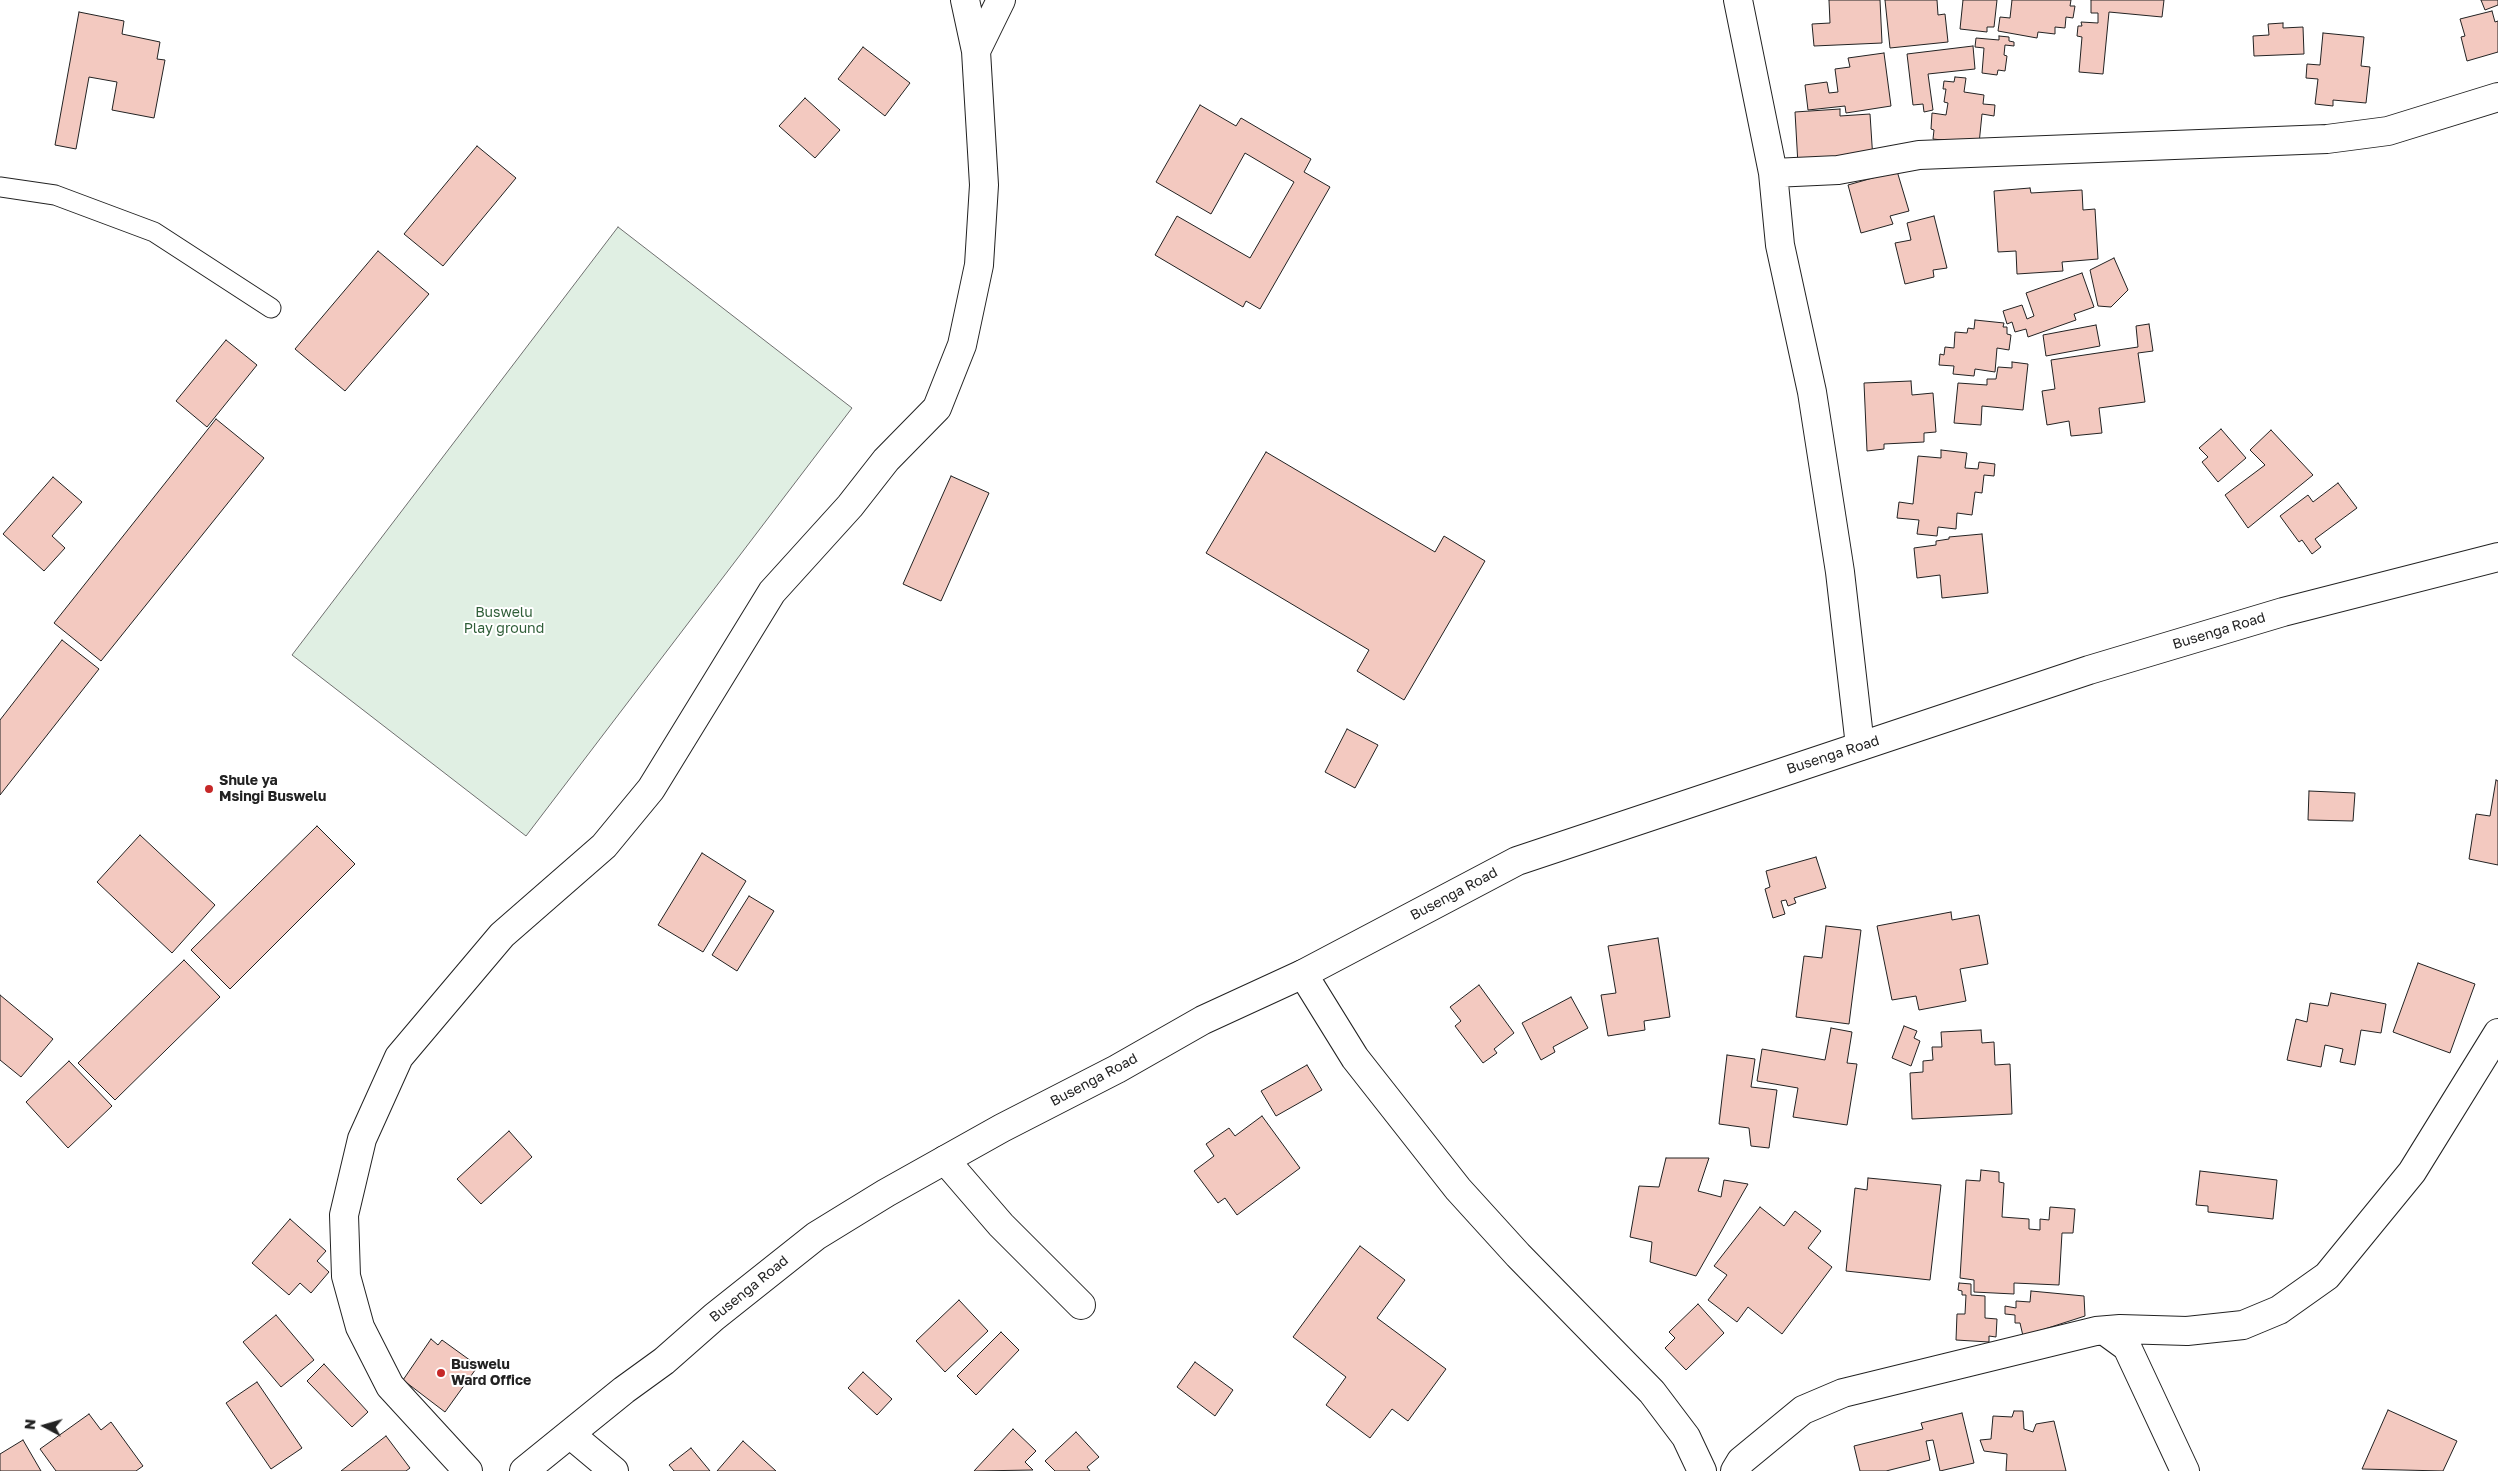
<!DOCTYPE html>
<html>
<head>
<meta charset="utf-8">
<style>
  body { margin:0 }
  #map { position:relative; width:2498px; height:1471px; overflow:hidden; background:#fff; font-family:"Golos Text",sans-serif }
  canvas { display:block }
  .north { position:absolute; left:20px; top:1401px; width:50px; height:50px; -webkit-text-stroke:4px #fff; paint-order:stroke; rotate:276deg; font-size:14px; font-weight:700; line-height:20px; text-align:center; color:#222 }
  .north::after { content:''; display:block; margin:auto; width:18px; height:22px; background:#222; clip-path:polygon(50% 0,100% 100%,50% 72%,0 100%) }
</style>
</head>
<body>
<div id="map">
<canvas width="2498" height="1471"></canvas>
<div class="north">N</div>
</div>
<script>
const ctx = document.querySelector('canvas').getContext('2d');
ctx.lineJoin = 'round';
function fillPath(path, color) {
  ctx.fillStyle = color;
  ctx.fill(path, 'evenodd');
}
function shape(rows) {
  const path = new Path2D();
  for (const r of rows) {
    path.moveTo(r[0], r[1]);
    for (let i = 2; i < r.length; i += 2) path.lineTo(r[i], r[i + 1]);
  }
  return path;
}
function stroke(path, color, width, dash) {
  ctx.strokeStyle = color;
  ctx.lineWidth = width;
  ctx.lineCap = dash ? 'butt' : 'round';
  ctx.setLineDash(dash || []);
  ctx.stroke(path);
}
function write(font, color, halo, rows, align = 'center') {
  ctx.font = font + ' "Golos Text",sans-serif';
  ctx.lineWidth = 4;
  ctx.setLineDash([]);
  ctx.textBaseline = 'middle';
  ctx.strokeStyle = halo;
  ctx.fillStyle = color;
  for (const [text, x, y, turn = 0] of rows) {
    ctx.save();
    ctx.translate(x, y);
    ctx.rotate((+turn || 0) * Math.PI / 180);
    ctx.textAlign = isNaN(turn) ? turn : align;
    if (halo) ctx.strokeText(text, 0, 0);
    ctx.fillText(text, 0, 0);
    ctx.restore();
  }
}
const green = shape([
  [618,227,852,408,526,836,292,655,618,227]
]);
const building = shape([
  [1829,0,1880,0,1882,43,1814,46,1812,24,1830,23,1829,0],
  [1885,0,1937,0,1938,15,1945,14,1948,42,1890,48,1885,0],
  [1963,0,1997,0,1994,27,1987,27,1987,32,1960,29,1963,0],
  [2012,0,2071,0,2070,6,2075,6,2073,18,2066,17,2065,28,2055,27,2055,34,2038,32,2037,38,1998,31,2000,17,2010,18,2012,0],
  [2091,0,2164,0,2162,17,2109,12,2103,74,2079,72,2082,37,2077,36,2078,26,2082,26,2081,22,2098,23,2098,13,2091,13,2091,0],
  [2481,0,2498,0,2498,5,2485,10,2481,0],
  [2492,11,2495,22,2498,21,2498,52,2467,61,2461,37,2465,36,2460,19,2492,11],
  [79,12,124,21,122,34,160,42,157,59,165,60,154,118,112,110,117,82,89,77,76,149,55,145,79,12],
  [2283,23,2283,28,2303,27,2304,54,2254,56,2253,36,2269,35,2268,24,2283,23],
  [2323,33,2364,37,2361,66,2370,67,2366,103,2333,100,2333,106,2315,104,2318,79,2306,78,2307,64,2320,65,2323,33],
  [1999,36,2009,37,2009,41,2014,42,2014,46,2005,45,2004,55,2007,56,2005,71,1998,70,1997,75,1982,73,1984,48,1975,47,1976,38,1999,40,1999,36],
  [1973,46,1975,69,1928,74,1933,110,1924,112,1923,104,1913,105,1907,54,1973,46],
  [863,47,910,83,885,116,838,79,863,47],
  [1884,53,1891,106,1846,113,1845,106,1808,110,1805,85,1827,82,1829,93,1838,92,1835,69,1850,67,1848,58,1884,53],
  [1955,77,1966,78,1964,92,1984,95,1983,104,1995,105,1994,116,1982,114,1979,144,1933,139,1934,130,1931,129,1932,113,1946,115,1948,103,1944,102,1946,89,1943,89,1944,81,1954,82,1955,77],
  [805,98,840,130,815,158,779,126,805,98],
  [1200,105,1236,126,1241,118,1311,159,1304,172,1330,187,1260,309,1246,301,1243,307,1155,255,1177,216,1250,258,1294,182,1245,153,1211,214,1156,182,1200,105],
  [1840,109,1840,116,1870,114,1873,160,1798,165,1795,112,1840,109],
  [477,146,516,178,443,266,404,234,477,146],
  [1897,171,1909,211,1890,216,1893,224,1861,233,1848,185,1897,171],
  [2030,188,2031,193,2082,190,2083,210,2095,209,2098,259,2062,262,2063,271,2017,274,2016,251,1998,252,1994,191,2030,188],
  [1934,216,1947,268,1933,270,1934,277,1905,284,1895,243,1911,240,1907,223,1934,216],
  [378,251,429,294,345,391,295,349,378,251],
  [2114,258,2128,290,2111,307,2098,306,2090,270,2114,258],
  [2082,273,2094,307,2074,314,2076,320,2028,337,2026,329,2015,332,2012,322,2007,324,2003,311,2022,305,2027,319,2034,316,2026,293,2082,273],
  [1975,320,2004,323,2003,327,2007,327,2007,334,2011,335,2009,350,1997,348,1995,372,1975,369,1974,376,1953,374,1954,366,1939,365,1940,354,1944,355,1945,347,1954,348,1955,332,1967,333,1968,328,1974,329,1975,320],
  [2149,324,2153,351,2138,353,2145,402,2099,408,2102,433,2071,436,2069,421,2047,425,2042,391,2055,389,2051,360,2138,347,2136,326,2149,324],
  [2096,325,2100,346,2046,356,2043,335,2096,325],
  [226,340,257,365,207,427,176,401,226,340],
  [2012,362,2028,364,2023,410,1982,406,1981,425,1954,423,1958,383,1987,385,1987,379,1996,379,1998,367,2012,368,2012,362],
  [1911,381,1912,395,1933,393,1936,432,1924,433,1924,442,1884,444,1884,449,1867,451,1864,383,1911,381],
  [216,419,264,458,101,661,54,623,216,419],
  [2221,429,2246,458,2218,482,2202,462,2208,457,2199,448,2221,429],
  [2271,430,2313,475,2248,528,2225,495,2265,465,2250,450,2271,430],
  [1941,450,1967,453,1965,468,1978,469,1979,462,1995,464,1994,476,1984,475,1982,493,1975,492,1972,515,1957,513,1956,529,1938,527,1937,536,1917,534,1919,520,1897,518,1899,502,1913,504,1918,456,1941,458,1941,450],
  [1266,452,1435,552,1444,536,1485,561,1404,700,1357,671,1369,650,1206,553,1266,452],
  [951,476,989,493,941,601,903,584,951,476],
  [53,477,82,502,52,536,65,548,44,571,3,534,53,477],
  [2338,483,2357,508,2315,539,2321,547,2312,554,2302,540,2299,542,2280,516,2308,495,2313,502,2338,483],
  [1982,534,1988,593,1942,598,1940,575,1917,578,1914,548,1936,545,1936,541,1949,539,1949,537,1982,534],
  [62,640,99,669,0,795,0,720,62,640],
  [1347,729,1378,745,1355,788,1325,772,1347,729],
  [2496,780,2498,781,2498,865,2469,859,2476,814,2490,816,2496,780],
  [2309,791,2355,793,2353,821,2308,820,2309,791],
  [317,826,355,864,230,989,191,950,317,826],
  [140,835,215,905,172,953,97,882,140,835],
  [702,853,746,881,703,952,658,925,702,853],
  [1816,857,1826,888,1794,898,1796,903,1788,906,1786,900,1781,901,1785,914,1773,918,1765,889,1770,887,1766,871,1816,857],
  [749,896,774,911,737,971,712,955,749,896],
  [1951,912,1952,920,1979,915,1988,964,1960,969,1966,1001,1919,1010,1916,996,1892,1000,1877,926,1951,912],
  [1826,926,1861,930,1849,1024,1796,1017,1804,956,1822,958,1826,926],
  [1658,938,1670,1017,1644,1021,1645,1030,1608,1036,1601,995,1616,993,1608,946,1658,938],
  [184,960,220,997,115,1100,78,1063,184,960],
  [2418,963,2475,984,2450,1053,2393,1032,2418,963],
  [1479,985,1514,1033,1494,1049,1497,1053,1483,1063,1455,1026,1461,1021,1450,1007,1479,985],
  [2331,993,2386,1004,2381,1033,2361,1030,2355,1065,2340,1062,2343,1049,2325,1045,2321,1067,2287,1060,2296,1019,2307,1022,2310,1003,2328,1006,2331,993],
  [0,995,53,1039,21,1077,0,1060,0,995],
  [1571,997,1588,1028,1553,1047,1555,1052,1541,1060,1522,1023,1571,997],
  [1904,1026,1917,1031,1914,1038,1920,1041,1911,1066,1892,1058,1904,1026],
  [1831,1028,1852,1032,1847,1063,1857,1064,1847,1125,1793,1117,1798,1088,1757,1081,1762,1049,1825,1060,1831,1028],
  [1981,1030,1982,1043,1994,1042,1995,1065,2010,1064,2012,1114,1912,1119,1910,1073,1923,1072,1923,1061,1933,1060,1932,1047,1942,1047,1941,1032,1981,1030],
  [1727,1055,1755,1059,1751,1087,1777,1090,1769,1148,1751,1146,1749,1128,1719,1124,1727,1055],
  [69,1061,112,1106,68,1148,26,1102,69,1061],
  [1307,1065,1322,1090,1276,1116,1261,1091,1307,1065],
  [1262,1116,1300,1168,1237,1215,1225,1198,1218,1203,1194,1171,1214,1156,1206,1144,1229,1128,1235,1136,1262,1116],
  [509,1131,532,1157,481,1204,457,1179,509,1131],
  [1666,1158,1709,1158,1698,1191,1721,1197,1724,1180,1748,1184,1696,1276,1650,1262,1652,1242,1630,1237,1639,1186,1659,1187,1666,1158],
  [1981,1170,1999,1172,1999,1182,2004,1183,2002,1217,2029,1219,2029,1229,2040,1230,2040,1219,2049,1220,2050,1207,2075,1209,2073,1233,2062,1233,2059,1285,2014,1283,2014,1294,1974,1292,1974,1280,1960,1278,1966,1180,1980,1181,1981,1170],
  [2200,1171,2277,1180,2273,1219,2208,1212,2208,1206,2196,1205,2200,1171],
  [1868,1178,1941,1185,1930,1280,1846,1271,1855,1188,1867,1190,1868,1178],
  [1760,1207,1784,1226,1795,1211,1821,1231,1808,1248,1832,1267,1782,1334,1748,1307,1737,1322,1708,1300,1727,1275,1714,1266,1760,1207],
  [290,1219,326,1251,317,1261,329,1272,311,1293,300,1283,289,1295,252,1263,290,1219],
  [1360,1246,1405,1280,1377,1318,1446,1369,1408,1421,1392,1409,1370,1438,1326,1405,1346,1377,1293,1337,1360,1246],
  [1959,1283,1971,1284,1971,1295,1985,1296,1985,1318,1997,1319,1996,1337,1989,1336,1989,1342,1956,1340,1957,1314,1965,1314,1966,1295,1962,1295,1962,1291,1958,1290,1959,1283],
  [2031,1291,2084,1296,2085,1316,2023,1336,2020,1323,2015,1323,2015,1315,2005,1314,2005,1306,2016,1308,2016,1301,2030,1302,2031,1291],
  [959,1300,988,1331,945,1372,916,1341,959,1300],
  [1698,1304,1724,1333,1686,1370,1665,1348,1675,1338,1669,1332,1698,1304],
  [276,1315,314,1360,281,1387,243,1342,276,1315],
  [1001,1332,1019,1350,976,1395,957,1376,1001,1332],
  [431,1339,438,1345,442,1340,478,1366,445,1412,403,1380,431,1339],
  [1195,1362,1233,1390,1215,1416,1177,1387,1195,1362],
  [324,1364,368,1412,352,1427,307,1381,324,1364],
  [863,1372,892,1399,877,1415,848,1388,863,1372],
  [257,1382,302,1448,271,1469,226,1403,257,1382],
  [2388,1410,2457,1441,2443,1471,2362,1469,2388,1410],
  [2014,1411,2023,1411,2024,1429,2033,1432,2036,1424,2054,1421,2066,1471,2006,1471,2007,1454,1984,1451,1980,1440,1991,1439,1993,1416,2012,1417,2014,1411],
  [1962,1413,1974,1463,1940,1471,1933,1440,1926,1441,1930,1460,1886,1471,1860,1471,1854,1446,1923,1429,1921,1423,1962,1413],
  [89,1414,101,1430,111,1422,143,1466,136,1471,56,1471,40,1449,89,1414],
  [1013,1429,1036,1451,1025,1462,1033,1470,974,1471,1013,1429],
  [1076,1432,1099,1457,1087,1467,1090,1471,1055,1471,1045,1461,1076,1432],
  [386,1436,410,1468,406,1471,341,1471,386,1436],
  [23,1440,41,1471,0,1471,0,1454,23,1440],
  [743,1441,776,1471,717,1471,743,1441],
  [691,1448,710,1471,674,1471,669,1465,691,1448]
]);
const lane = shape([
  [0,187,55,195,154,232,271,308]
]);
const street = shape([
  [1738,0,1773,173,1780,245,1812,392,1840,572,1860,746],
  [976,51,1001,0],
  [1773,173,1838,170,1919,155,2327,139,2388,131,2498,97],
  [1303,974,1355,1058,1458,1189,1518,1255,1652,1392,1686,1437,1702,1471],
  [945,1160,1001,1225,1081,1305],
  [2105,1331,2127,1347,2185,1471],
  [571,1435,614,1471],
  [468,1471,390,1386,360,1327,346,1276,344,1215,362,1139,399,1057,502,935,604,846,651,789,772,592,850,506,886,460,937,408,962,345,979,265,984,185,976,51,965,0],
  [1735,1471,1741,1461,1803,1410,1843,1393,2096,1331,2120,1329,2187,1331,2243,1325,2279,1310,2327,1276,2412,1172,2498,1033]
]);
const secondary = shape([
  [524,1471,624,1390,664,1361,714,1317,816,1236,886,1193,1002,1128,1117,1069,1203,1020,1303,974,1517,861,2089,670,2283,612,2498,557]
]);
const markers = [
  [209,789,5,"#c62828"],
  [441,1373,5,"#c62828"]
];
const parkNames = [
  ["Buswelu",504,613],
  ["Play ground",504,629]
];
const streetNames = [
  ["Busenga Road",2219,631,-17],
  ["Busenga Road",1833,755,-18],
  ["Busenga Road",1454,894,-28],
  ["Busenga Road",1094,1080,-28],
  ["Busenga Road",749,1289,-39]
];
const poiNames = [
  ["Shule ya",219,781],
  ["Msingi Buswelu",219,797],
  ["Buswelu",451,1365],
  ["Ward Office",451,1381]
];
fillPath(green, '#e0efe3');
stroke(green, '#6f6f6f', 1);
fillPath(building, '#f3c9c0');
stroke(building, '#222', 1);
stroke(lane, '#222', 21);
stroke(street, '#222', 30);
stroke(secondary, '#222', 30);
stroke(lane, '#fff', 19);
stroke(street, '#fff', 28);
stroke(secondary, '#fff', 28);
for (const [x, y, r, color] of markers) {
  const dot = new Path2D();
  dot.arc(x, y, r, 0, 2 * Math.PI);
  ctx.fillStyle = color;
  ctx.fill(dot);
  stroke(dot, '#fff', 2);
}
write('14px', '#2f5e38', '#fff', parkNames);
write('14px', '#222', '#fff', streetNames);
write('bold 14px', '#222', '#fff', poiNames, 'left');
</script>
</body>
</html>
